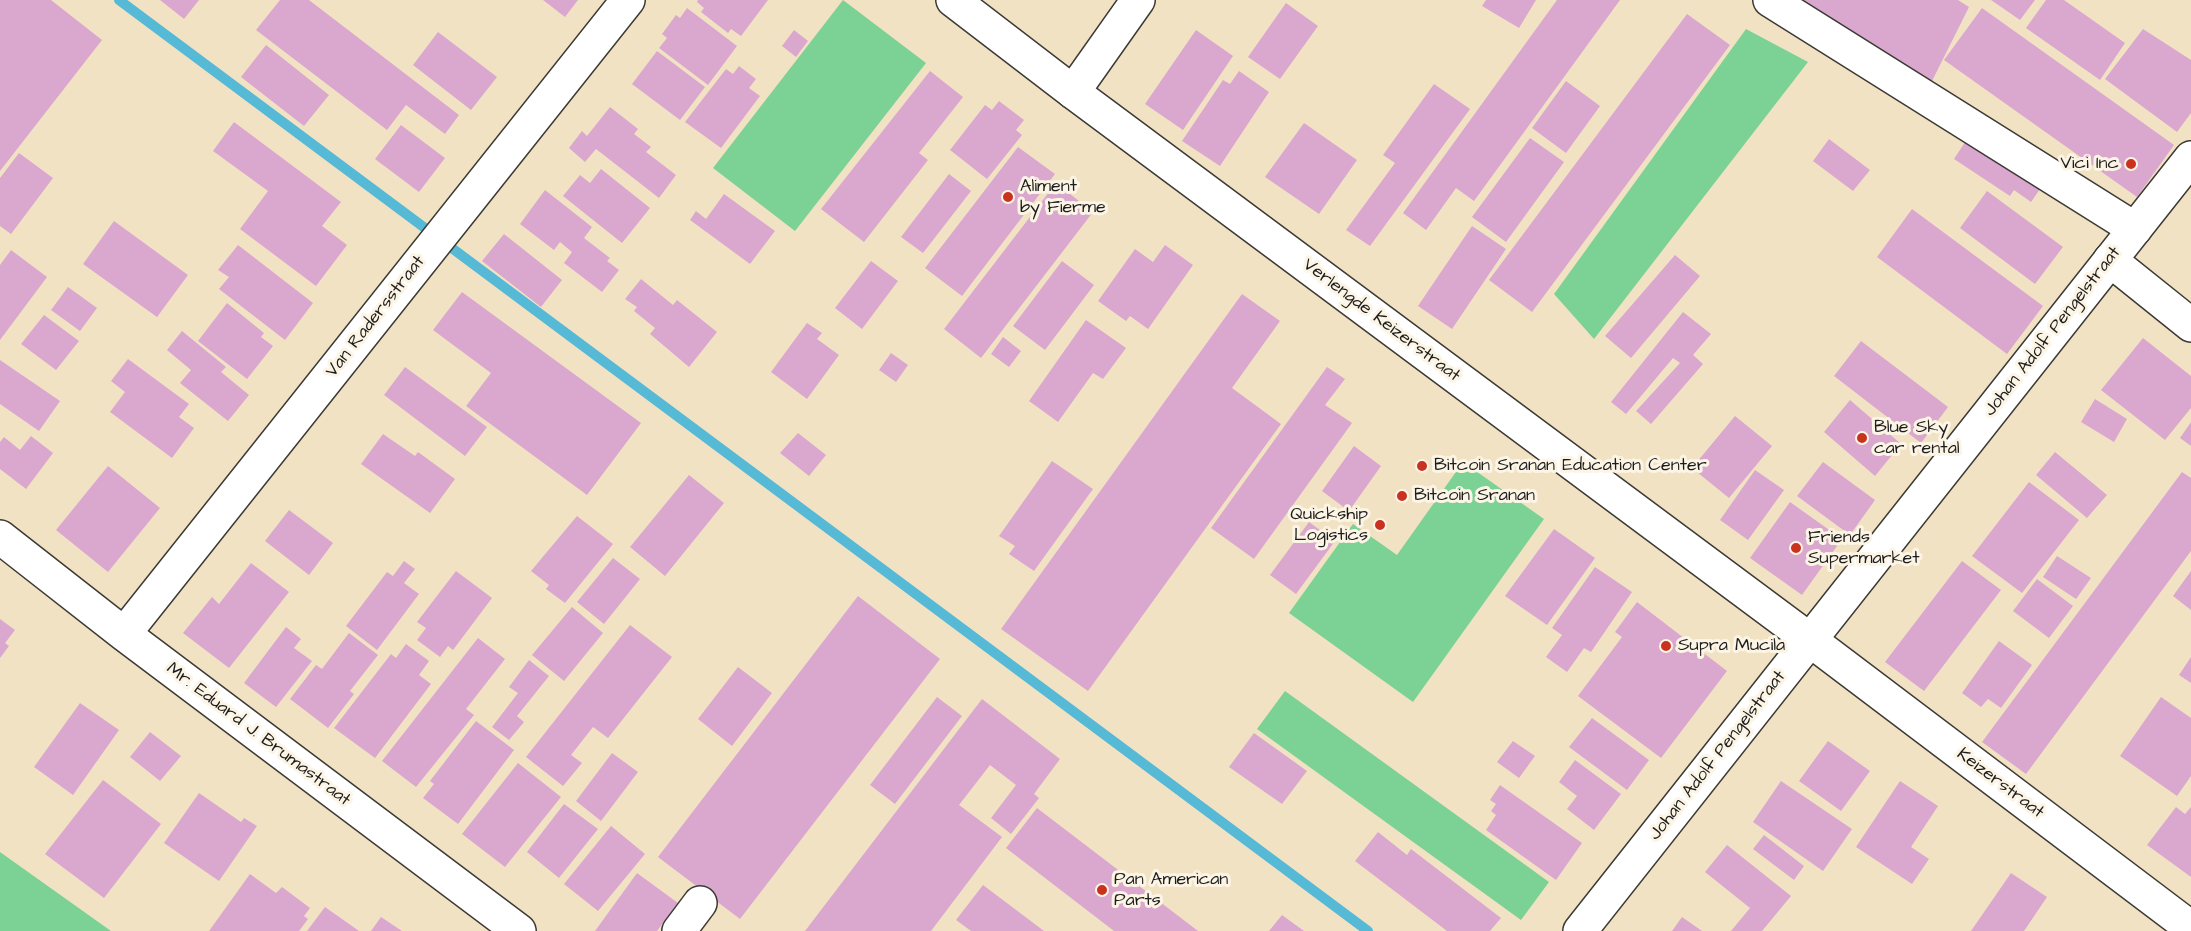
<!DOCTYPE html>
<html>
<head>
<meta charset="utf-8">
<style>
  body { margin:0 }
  canvas { display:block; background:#f2e2c4 }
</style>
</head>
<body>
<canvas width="2191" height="931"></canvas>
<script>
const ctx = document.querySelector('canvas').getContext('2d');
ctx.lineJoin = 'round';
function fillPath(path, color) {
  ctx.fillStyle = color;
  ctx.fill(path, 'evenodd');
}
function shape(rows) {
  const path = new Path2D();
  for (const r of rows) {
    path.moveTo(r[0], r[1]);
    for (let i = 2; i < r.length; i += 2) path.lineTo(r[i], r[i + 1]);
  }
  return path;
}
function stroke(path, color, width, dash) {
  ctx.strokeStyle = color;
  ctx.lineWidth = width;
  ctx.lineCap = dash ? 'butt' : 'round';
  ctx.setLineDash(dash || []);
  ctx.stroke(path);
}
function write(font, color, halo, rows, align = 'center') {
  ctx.font = font + ' "Architects Daughter",sans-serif';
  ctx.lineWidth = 6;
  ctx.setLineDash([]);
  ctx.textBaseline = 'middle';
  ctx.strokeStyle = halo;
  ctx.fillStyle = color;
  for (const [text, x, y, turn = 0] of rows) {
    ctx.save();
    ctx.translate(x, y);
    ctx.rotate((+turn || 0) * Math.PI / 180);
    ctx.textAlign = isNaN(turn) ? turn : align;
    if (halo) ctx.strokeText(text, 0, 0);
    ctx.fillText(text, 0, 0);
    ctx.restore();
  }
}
const green = shape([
  [843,0,926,63,795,231,713,168],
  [1746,29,1808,62,1594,339,1554,294],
  [1463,462,1544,519,1413,702,1289,613,1353,524,1397,555],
  [1285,691,1549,882,1521,920,1257,729],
  [0,852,111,931,0,931]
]);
const stream = shape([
  [119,0,1368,931]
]);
const building = shape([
  [0,0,51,0,102,40,0,171],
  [160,0,199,0,184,19],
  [280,0,309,0,459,115,445,134,406,105,387,130,256,30],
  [543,0,578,0,565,17],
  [698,0,768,0,741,36,731,29,728,33,701,12,704,8,697,2],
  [1486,0,1536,0,1519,28,1482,6],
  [1557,0,1620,0,1474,201,1456,188,1426,230,1403,213],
  [1796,0,1958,0,1969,7,1930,85],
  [1991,0,2035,0,2020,20],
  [2046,0,2064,0,2125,43,2100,80,2026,28],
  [1286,3,1318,26,1280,79,1248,57],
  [687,8,737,46,708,85,659,48,667,38,662,34,676,15,680,18],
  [1982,8,2174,145,2137,197,1944,60],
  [1687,14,1730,45,1532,312,1489,280],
  [2143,29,2191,60,2191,113,2177,132,2105,79],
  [794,30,808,41,796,57,782,46],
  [1196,30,1233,56,1183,130,1145,104],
  [438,32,497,77,471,110,413,65],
  [266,45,329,95,304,126,241,77],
  [657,51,705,87,680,120,632,84],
  [739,66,756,79,749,88,760,96,721,148,685,122,726,69,733,74],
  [930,71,963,97,919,153,928,160,864,242,821,209],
  [1239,71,1269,92,1220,166,1182,141,1223,80,1230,84],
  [1566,81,1600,106,1566,153,1532,128],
  [1434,84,1470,109,1370,246,1346,230,1395,163,1383,155],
  [999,101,1024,120,1016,130,1022,135,987,179,950,150,985,105,992,110],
  [610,107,638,129,634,134,651,147,646,152,676,175,659,198,596,149,585,162,569,148,582,131,587,136],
  [234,122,341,202,322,226,347,245,316,286,240,229,268,191,213,151],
  [1304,123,1357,160,1319,214,1265,177],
  [401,125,445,158,419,192,375,159],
  [1530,138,1564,162,1506,242,1472,217],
  [1829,139,1870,170,1853,191,1813,161],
  [1967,139,2040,189,2031,202,2014,190,2010,196,1954,159],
  [1018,147,1055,174,962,296,925,268],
  [19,153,53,178,11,234,0,226,0,178],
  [601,169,650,208,622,243,563,196,580,175,590,183],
  [949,174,971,191,923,253,901,237],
  [1056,183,1093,212,981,358,944,329],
  [545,190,592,227,584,238,610,258,607,261,619,270,602,292,564,263,572,252,560,242,554,250,520,224],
  [1987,191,2063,247,2035,284,1960,228],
  [724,194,775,231,750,264,690,220,696,211,706,219],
  [1912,209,2043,306,2007,354,1877,257],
  [114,221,188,275,157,317,83,264],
  [1472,226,1506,249,1452,329,1418,306],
  [504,234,562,280,541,307,482,261],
  [238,245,313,303,285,340,219,289,229,277,218,270],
  [1165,245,1193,265,1148,329,1130,316,1126,321,1098,301,1135,249,1153,262],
  [11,250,47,277,0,340,0,265],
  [1675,255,1700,276,1631,358,1605,336],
  [871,261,898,281,862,329,835,308],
  [1062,261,1094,285,1045,350,1013,326],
  [641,279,673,305,677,300,717,332,689,367,650,334,655,328,634,311,637,307,625,299],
  [68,287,97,308,80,331,51,310],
  [462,292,641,423,587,495,466,406,491,373,433,330],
  [1242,294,1280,321,1232,388,1281,424,1088,691,1001,629],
  [227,303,264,333,261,337,273,346,247,379,198,341],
  [1683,312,1711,334,1693,355,1703,364,1651,424,1636,411,1680,363,1673,358,1626,414,1611,402],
  [44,315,79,341,56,370,21,344],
  [1086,320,1126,348,1103,379,1093,373,1058,422,1029,401],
  [807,323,822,333,817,339,839,355,807,399,771,372],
  [182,331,226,367,221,372,249,395,228,421,180,383,191,370,167,350],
  [1003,337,1021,351,1009,367,991,354],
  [2143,338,2191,376,2191,408,2165,440,2101,390],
  [1861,341,1948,407,1921,443,1834,376],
  [891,353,908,365,896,382,879,370],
  [128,359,189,404,179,417,194,428,172,458,110,412,125,392,111,381],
  [0,360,60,401,39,431,0,404],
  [405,367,487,427,465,456,384,395],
  [1327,367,1345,379,1325,405,1352,423,1254,559,1211,528],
  [2095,399,2127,419,2114,442,2081,422],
  [1850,400,1901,444,1875,476,1824,432],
  [1735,416,1772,446,1729,498,1692,468],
  [2191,422,2191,446,2180,438],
  [798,433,826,455,809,476,780,453],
  [383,434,415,456,418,452,455,479,430,513,361,464],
  [31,436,53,453,26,489,0,469,0,442,4,437,20,450],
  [1354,446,1381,466,1349,511,1322,491],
  [2055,452,2107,495,2087,518,2036,475],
  [1052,461,1093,489,1034,571,1009,554,1015,546,999,536],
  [1823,462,1875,500,1850,535,1797,496],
  [108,466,160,508,108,572,56,530],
  [1755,470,1784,490,1748,540,1720,520],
  [2182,472,2191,478,2191,551,2026,774,1982,742],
  [689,475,724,503,665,576,630,547],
  [2029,482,2079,520,2022,593,1972,556],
  [1790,502,1842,539,1802,595,1750,558],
  [289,510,333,543,309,575,265,541],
  [577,516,613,544,565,603,546,589,549,585,531,571],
  [1309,522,1335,541,1296,594,1270,575],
  [1554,529,1595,558,1547,625,1505,596],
  [2057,556,2091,578,2076,599,2043,577],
  [613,558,640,579,604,624,577,602],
  [404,561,415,569,404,583,419,594,377,650,346,626,387,572,393,576],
  [1962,561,2001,590,1924,691,1885,662],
  [251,563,289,592,229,668,183,633,212,597,219,604],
  [1595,567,1632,592,1591,652,1584,648,1567,672,1546,657,1562,635,1552,628],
  [456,571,492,598,453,650,448,646,440,657,417,640,426,628,417,622],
  [2191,571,2191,610,2173,596],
  [2037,579,2073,606,2049,638,2013,611],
  [858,596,940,659,740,919,658,857],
  [1637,602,1727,671,1661,758,1578,696,1622,637,1615,632],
  [572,607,603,633,564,681,532,655],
  [0,619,15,630,5,643,9,646,0,658],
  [630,625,672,657,608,738,593,727,571,755,582,763,563,786,526,757],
  [286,627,301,639,294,648,312,661,276,707,244,683],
  [349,633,378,655,350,691,354,694,328,728,290,699,316,665,322,669],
  [478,638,505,659,466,709,474,715,416,787,382,761],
  [1999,641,2032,665,2001,708,1988,699,1981,707,1962,693],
  [406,644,429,661,419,675,431,684,375,758,334,728,391,654,396,658],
  [2191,657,2191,683,2179,675],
  [529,660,549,676,517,716,524,722,509,740,492,727,518,693,509,687],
  [738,667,772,693,732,746,698,719],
  [937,697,962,716,895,804,870,785],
  [2161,697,2191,718,2191,776,2177,796,2120,756],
  [982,699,1060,759,1034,794,1039,798,1011,834,991,818,1016,785,990,765,959,805,1002,837,931,931,805,931],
  [80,703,119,730,73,795,34,767],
  [1592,718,1649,760,1627,790,1569,747],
  [476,721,514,750,458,824,423,798,434,784,430,781],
  [150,732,181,756,160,781,130,757],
  [1254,733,1307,771,1282,804,1229,767],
  [1513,741,1535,756,1519,778,1497,762],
  [1828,741,1870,771,1841,811,1799,781],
  [612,753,638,772,601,821,576,801],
  [1575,760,1621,794,1594,830,1567,809,1577,796,1559,782],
  [518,763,561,797,505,867,462,834],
  [103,780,161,824,104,898,45,854],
  [1781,781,1852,829,1823,871,1753,822],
  [1900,781,1938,806,1911,847,1929,859,1912,884,1856,847],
  [1500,785,1582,843,1556,880,1486,830,1496,815,1491,811,1496,804,1490,800],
  [199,793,241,822,244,818,257,826,219,881,164,843],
  [564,804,598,829,559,878,527,852],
  [2176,807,2185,814,2191,807,2191,877,2147,845],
  [1037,808,1198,931,1114,931,1006,848],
  [611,826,645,854,598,911,564,884],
  [1378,832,1407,855,1411,849,1501,918,1490,931,1447,931,1355,861],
  [1764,835,1804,866,1794,880,1753,849],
  [1727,845,1791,896,1762,931,1731,931,1750,908,1705,872],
  [637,873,678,903,657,931,595,931],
  [2011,873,2047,897,2024,931,1971,931],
  [250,874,276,893,282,887,310,908,304,916,308,919,299,931,209,931],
  [983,885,1044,931,971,931,956,920],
  [325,907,359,931,307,931],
  [1282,915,1304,931,1269,931],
  [381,917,402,931,371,931],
  [1682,917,1702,931,1672,931]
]);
const minor = shape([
  [1770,0,2135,229],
  [1073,92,1138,0],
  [2110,260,2191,325],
  [0,537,124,634,519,931],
  [124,634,628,0],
  [679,931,700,903]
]);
const major = shape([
  [953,0,1073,92,1810,640,2191,928],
  [1580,931,2191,158]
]);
const markers = [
  [2131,164,6,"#c8321e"],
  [1008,197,6,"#c8321e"],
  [1862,438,6,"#c8321e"],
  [1422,466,6,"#c8321e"],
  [1402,496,6,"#c8321e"],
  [1380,525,6,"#c8321e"],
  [1796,548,6,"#c8321e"],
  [1666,646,6,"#c8321e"],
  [1102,890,6,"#c8321e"]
];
const poiNames = [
  ["Vici Inc",2119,164,"right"],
  ["Aliment",1020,187],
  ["by Fierme",1020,208],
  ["Blue Sky",1874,428],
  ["car rental",1874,449],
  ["Bitcoin Sranan Education Center",1434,466],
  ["Bitcoin Sranan",1414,496],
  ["Quickship",1368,515,"right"],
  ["Logistics",1368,536,"right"],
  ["Friends",1808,538],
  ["Supermarket",1808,559],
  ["Supra Mucila",1678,646],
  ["Pan American",1114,880],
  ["Parts",1114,901]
];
const streetNames = [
  ["Van Radersstraat",376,317,-52],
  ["Verlengde Keizerstraat",1381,321,37],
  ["Johan Adolf Pengelstraat",2053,332,-52],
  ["Mr. Eduard J. Brumastraat",258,735,37],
  ["Johan Adolf Pengelstraat",1718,756,-52],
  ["Keizerstraat",2000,784,37]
];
fillPath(green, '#7cd195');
stroke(stream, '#56b9d5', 10);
fillPath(building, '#daa7cf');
stroke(minor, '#3c3a35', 36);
stroke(major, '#3c3a35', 36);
stroke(minor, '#fff', 33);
stroke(major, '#fff', 33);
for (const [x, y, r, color] of markers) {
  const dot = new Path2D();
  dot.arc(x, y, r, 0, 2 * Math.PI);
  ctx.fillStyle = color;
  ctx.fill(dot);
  stroke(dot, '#fcf5e5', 2);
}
write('18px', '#1c1c1c', '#fcf5e5', poiNames, 'left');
write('18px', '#1c1c1c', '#fcf5e5', streetNames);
</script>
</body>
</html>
